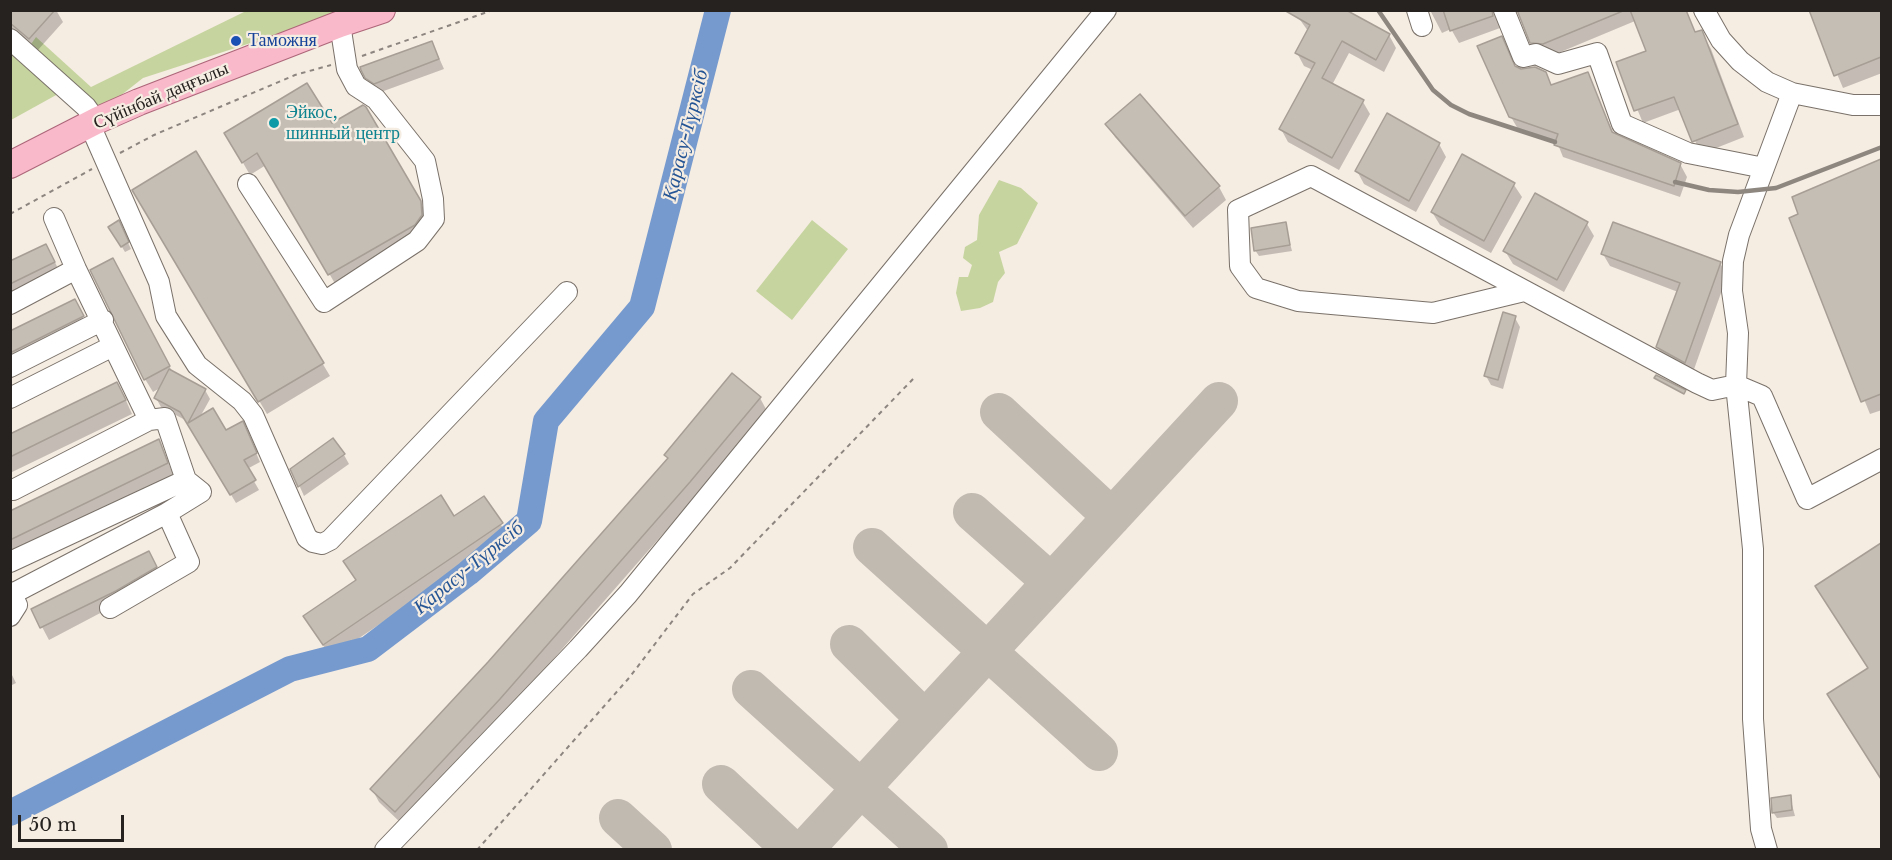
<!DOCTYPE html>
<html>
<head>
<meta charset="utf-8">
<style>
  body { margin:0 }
  #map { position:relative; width:1892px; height:860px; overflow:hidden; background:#f5ece2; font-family:"Libre Baskerville",serif }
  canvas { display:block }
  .frame { position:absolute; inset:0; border:12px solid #26221f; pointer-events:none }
  .scale { position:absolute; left:18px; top:815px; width:106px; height:27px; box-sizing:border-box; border:3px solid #26221f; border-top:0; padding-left:8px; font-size:18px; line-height:21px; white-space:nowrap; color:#26221f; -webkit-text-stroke:4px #f5ece2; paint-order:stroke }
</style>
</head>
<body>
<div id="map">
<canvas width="1892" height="860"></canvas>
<div class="frame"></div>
<div class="scale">50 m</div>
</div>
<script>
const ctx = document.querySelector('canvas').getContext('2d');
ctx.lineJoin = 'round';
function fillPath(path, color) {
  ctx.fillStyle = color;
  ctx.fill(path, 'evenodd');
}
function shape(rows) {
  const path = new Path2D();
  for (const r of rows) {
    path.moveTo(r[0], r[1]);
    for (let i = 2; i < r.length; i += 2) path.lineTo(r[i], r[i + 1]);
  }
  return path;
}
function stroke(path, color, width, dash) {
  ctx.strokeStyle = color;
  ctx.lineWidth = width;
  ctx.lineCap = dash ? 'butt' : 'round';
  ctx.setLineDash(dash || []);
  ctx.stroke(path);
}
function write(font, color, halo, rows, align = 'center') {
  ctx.font = font + ' "Libre Baskerville",serif';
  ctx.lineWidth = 4.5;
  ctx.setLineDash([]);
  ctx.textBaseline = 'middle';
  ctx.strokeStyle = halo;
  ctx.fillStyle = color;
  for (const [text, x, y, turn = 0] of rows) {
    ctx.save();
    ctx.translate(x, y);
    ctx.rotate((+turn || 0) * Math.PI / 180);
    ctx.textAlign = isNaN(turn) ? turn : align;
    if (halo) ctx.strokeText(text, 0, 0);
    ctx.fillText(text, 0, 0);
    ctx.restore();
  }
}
const green = shape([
  [246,11,349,11,143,78,101,111,29,47,36,37,91,87],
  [10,50,58,94,11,120,10,120],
  [999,180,1021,188,1038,203,1017,244,999,252,1005,273,998,282,993,302,980,308,961,311,956,293,959,277,968,277,972,265,963,258,965,247,977,240,979,215],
  [812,220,848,249,792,320,756,291]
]);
const shadow = shape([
  [10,10,56,10,63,22,37,51,10,27],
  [1430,10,1514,10,1501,16,1500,28,1459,43,1451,29,1442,33],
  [1515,10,1685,10,1696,34,1701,32,1711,49,1744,137,1701,154,1681,109,1643,123,1618,63,1648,52,1635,21,1551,56,1539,55,1521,15],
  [1810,10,1882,10,1882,73,1843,88],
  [1298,17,1389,35,1396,48,1384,72,1349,53,1332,85,1363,102,1370,114,1339,170,1288,142,1281,129,1313,70,1304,66,1297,53,1308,31],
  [432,42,444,69,381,92,372,87,366,77],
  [1508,50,1516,68,1545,73,1552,86,1587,74,1614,134,1680,164,1687,177,1680,197,1563,157,1557,142,1518,129,1511,117],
  [1139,97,1219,187,1226,200,1193,228,1115,137,1107,125],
  [365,108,428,216,428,229,337,287,266,165,250,175,226,133,331,125],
  [1439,144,1446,157,1416,212,1364,184,1357,171],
  [196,153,330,376,267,414,134,190],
  [1882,161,1882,410,1870,414,1791,219,1800,214,1794,198],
  [1514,185,1522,197,1491,253,1440,225,1432,212],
  [1285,224,1292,251,1259,256,1255,250],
  [1587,224,1594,236,1564,292,1513,264,1505,251],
  [110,227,121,228,131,249,125,252],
  [1603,254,1720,263,1727,276,1692,375,1665,360,1658,347,1678,292,1610,266],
  [53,258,61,275,10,300,10,263],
  [120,273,173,373,205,390,210,399,200,417,226,432,247,432,260,462,247,469,259,490,236,503,187,421,161,407,156,398,162,387,153,392,145,379],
  [80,312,86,324,10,369,10,333],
  [1515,318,1520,327,1503,389,1491,385,1486,376],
  [124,396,132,414,10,473,10,436],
  [760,398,767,411,697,495,507,712,402,824,379,802,372,789,489,663,669,460,666,455],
  [159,441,174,476,10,556,10,513],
  [344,455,349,464,304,496,292,469],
  [483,498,509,537,331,657,312,629,454,518],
  [1882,545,1882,777,1836,707,1869,668,1817,586],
  [156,566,163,580,49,640,33,610],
  [10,671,16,683,10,686],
  [1790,797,1795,816,1777,818,1773,812]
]);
const river = shape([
  [10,813,290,669,368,649,468,573,529,521,546,421,642,307,718,10]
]);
const taxiway = shape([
  [999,412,1112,517],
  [972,512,1051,582],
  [872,547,1099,752],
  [849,644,925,719],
  [751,689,929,850],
  [721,784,792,850],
  [618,818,653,850],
  [804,850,1219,401]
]);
const building = shape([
  [10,10,55,10,29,39,10,23,10,10],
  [1284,10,1346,10,1390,34,1376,60,1342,41,1322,78,1364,100,1332,158,1279,129,1315,63,1295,53,1310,25,1284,10],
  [1443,10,1492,10,1493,16,1450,31,1443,10],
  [1517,10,1623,10,1623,11,1543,44,1530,43,1517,10],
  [1630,10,1686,10,1695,32,1702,30,1704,35,1738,124,1692,142,1674,97,1634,111,1616,62,1646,51,1630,10],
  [1809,10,1881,10,1881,57,1834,76,1809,10],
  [1502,36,1515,66,1521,69,1535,67,1546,72,1551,85,1588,72,1612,132,1681,163,1674,186,1554,145,1558,134,1509,117,1477,46,1502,36],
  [432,41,439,59,374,84,365,78,361,70,360,67,432,41],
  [307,83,332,123,363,105,366,107,421,201,422,215,415,225,328,275,257,153,242,163,224,133,307,83],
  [1140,94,1220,186,1185,216,1105,124,1140,94],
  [1387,113,1440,143,1409,201,1355,171,1387,113],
  [196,151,324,363,258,402,132,190,196,151],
  [1462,154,1515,183,1484,241,1431,212,1462,154],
  [1881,159,1881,394,1861,402,1789,218,1798,214,1792,197,1881,159],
  [1535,193,1588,222,1557,280,1503,251,1535,193],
  [119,220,129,242,121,247,108,227,119,220],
  [1286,222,1290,245,1254,251,1251,228,1286,222],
  [1613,222,1721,262,1685,363,1656,347,1680,283,1601,254,1613,222],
  [46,244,55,262,10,284,10,261,46,244],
  [113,258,170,366,144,380,90,270,113,258],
  [75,299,84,316,10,353,10,331,75,299],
  [1503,312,1516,316,1498,380,1484,376,1503,312],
  [169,369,206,389,188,423,213,408,226,430,243,421,257,453,244,460,256,480,230,495,180,412,154,398,169,369],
  [732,373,761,397,690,482,500,699,395,812,370,789,488,662,668,458,664,455,732,373],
  [1656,375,1686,390,1684,394,1654,378,1656,375],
  [117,382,126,400,10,457,10,434,117,382],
  [333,438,345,454,298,487,290,469,333,438],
  [159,439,168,463,10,540,10,511,159,439],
  [441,495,454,516,484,496,503,523,323,645,303,616,356,580,343,561,441,495],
  [1881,543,1881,779,1827,694,1868,668,1815,586,1881,543],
  [149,551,157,567,116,591,40,628,31,609,149,551],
  [1791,795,1792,810,1772,813,1771,798,1791,795]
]);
const path = shape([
  [362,56,493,10],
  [120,153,154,135,295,75,331,65],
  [10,214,92,169],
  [477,850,629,678,693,594,730,568,914,378]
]);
const minor = shape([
  [1417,10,1422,26],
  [1504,10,1523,57,1536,54,1558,64,1597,53,1622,124,1688,153,1764,168],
  [1704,10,1721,40,1740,61,1767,82,1792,93,1853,105,1882,105],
  [10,39,86,107,96,121],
  [1792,93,1739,235,1733,261,1732,291,1738,333,1736,385,1762,396,1807,499,1882,459],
  [90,125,159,282,166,316,197,365,242,401,253,415,307,538,313,542,322,544,330,540,567,292],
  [248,184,324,302,417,241,434,219,433,199,425,161,376,99,356,86,347,69,340,24],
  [54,218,76,269,149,420,165,418,186,480,201,492,167,513,189,562,110,608],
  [1524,291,1433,313,1298,301,1256,288,1240,266,1238,210,1311,176,1697,383,1712,390,1736,385,1753,549,1753,719,1761,829,1767,850],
  [10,304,76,269],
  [10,367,103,320],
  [10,398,113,346],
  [13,490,149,420],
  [10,562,186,480],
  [10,592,17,605,10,616],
  [12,594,167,513],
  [385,850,578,649,628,594,1106,10]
]);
const major = shape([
  [10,165,96,121,139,102,340,24,382,10]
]);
const rail = shape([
  [1378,10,1433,90,1451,105,1469,114,1555,142],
  [1675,182,1709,190,1738,192,1776,188,1882,147]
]);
const markers = [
  [236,41,6,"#1a4fb4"],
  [274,123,6,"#0f9aa8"]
];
const transitNames = [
  ["Таможня",248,41]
];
const streetNames = [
  ["Сүйінбай даңғылы",161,96,-23]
];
const cultureNames = [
  ["Эйкос,",286,113],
  ["шинный центр",286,134]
];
const waterNames = [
  ["Қарасу-Түрксіб",686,135,-76],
  ["Қарасу-Түрксіб",469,568,-39]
];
fillPath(green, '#c6d59f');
fillPath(shadow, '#0003');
stroke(river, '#769acd', 26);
stroke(taxiway, '#c1bab1', 38);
fillPath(building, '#c5beb4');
stroke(building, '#a79f96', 1.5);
stroke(minor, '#7a726a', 22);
stroke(major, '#ad6679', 28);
stroke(path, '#8c857f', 2, [4.5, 4.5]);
stroke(minor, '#fff', 20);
stroke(major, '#f9b9cb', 26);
stroke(rail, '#8d8780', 4.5);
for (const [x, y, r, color] of markers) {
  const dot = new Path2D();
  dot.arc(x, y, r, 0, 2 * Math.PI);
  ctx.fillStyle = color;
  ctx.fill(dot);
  stroke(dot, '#f5ece2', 2);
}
write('18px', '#164399', '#f5ece2', transitNames, 'left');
write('18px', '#26221f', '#f5ece2', streetNames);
write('18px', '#0d838f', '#f5ece2', cultureNames, 'left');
write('italic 20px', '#255594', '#f5ece2', waterNames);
</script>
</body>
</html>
